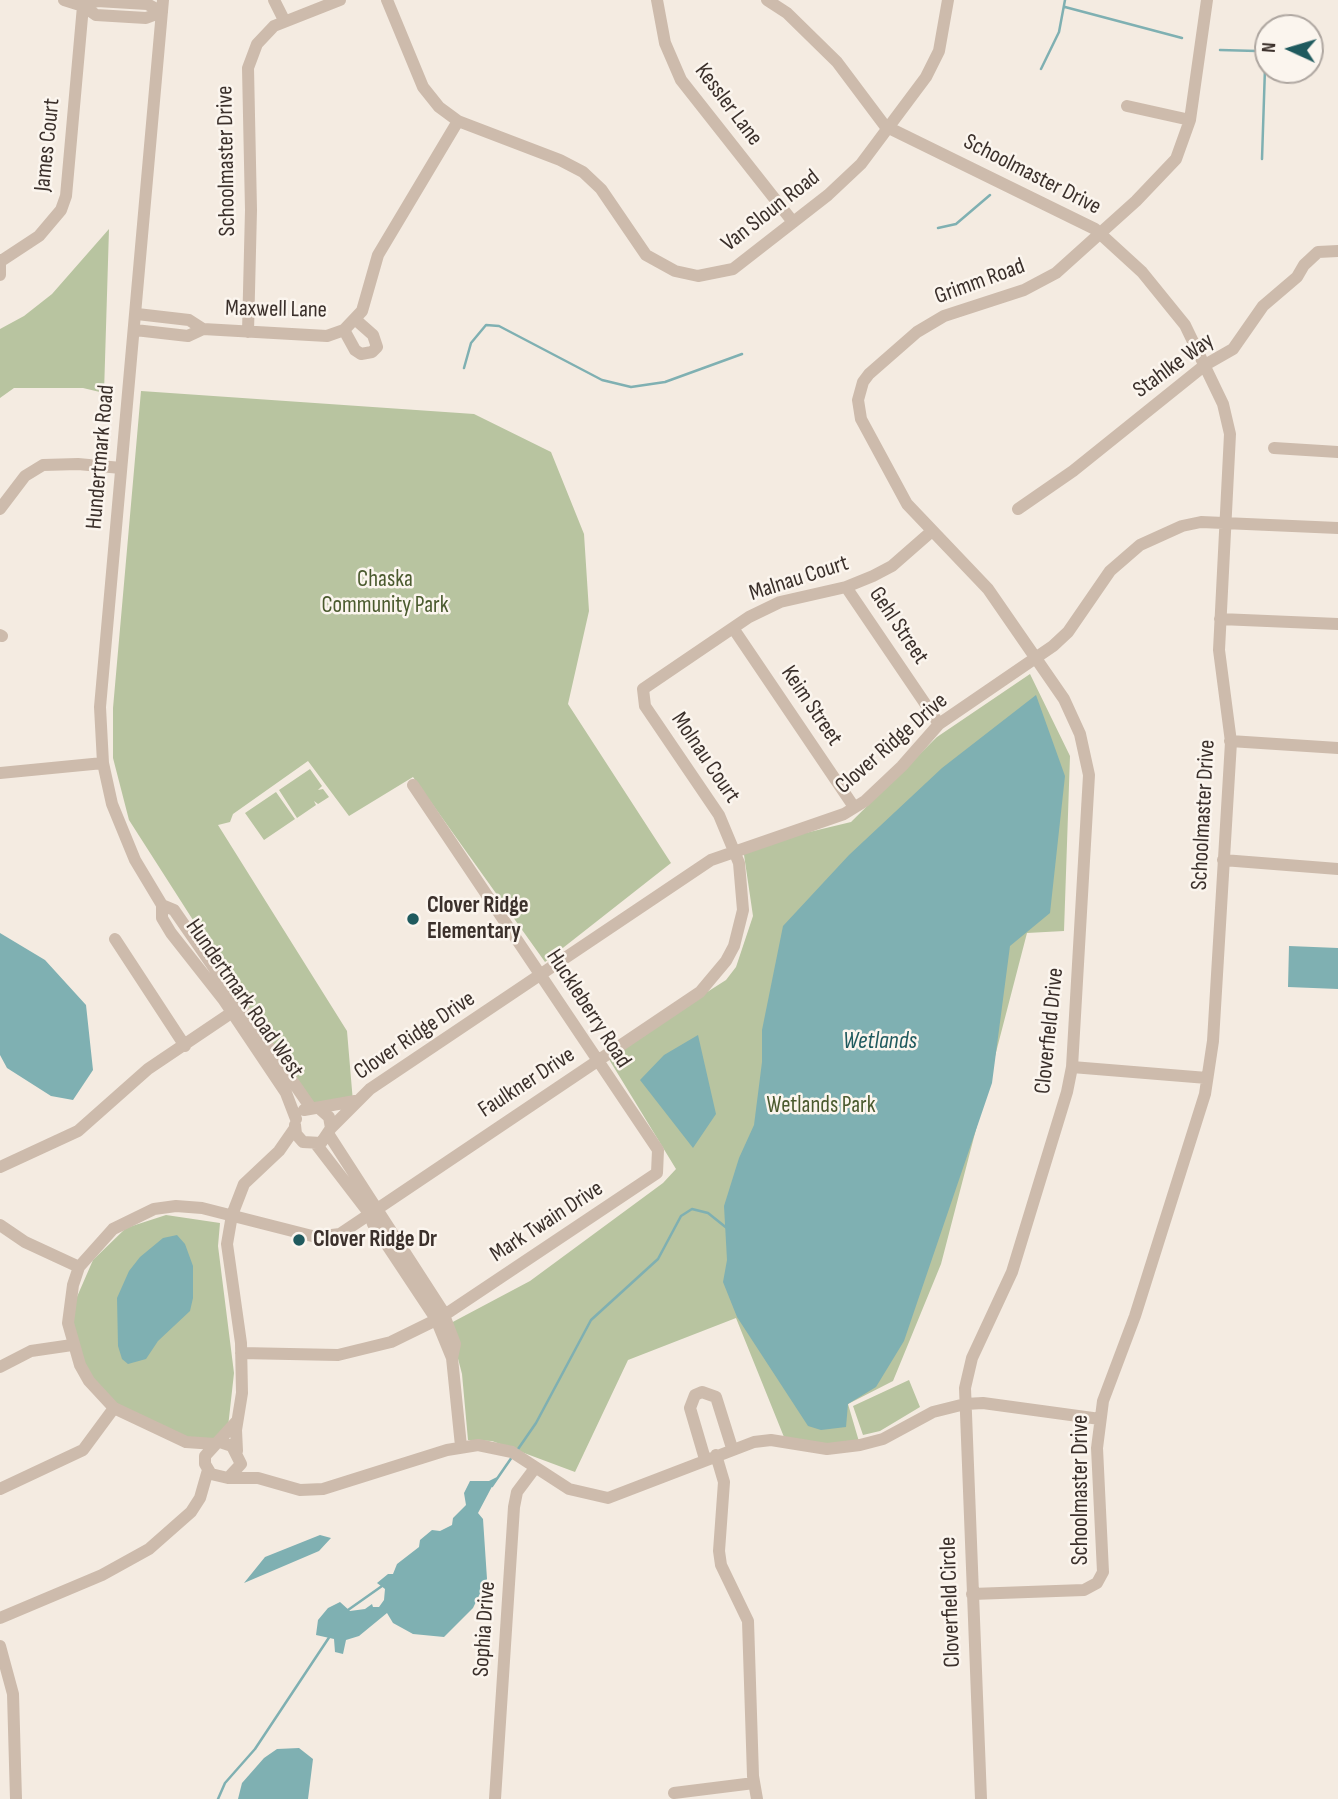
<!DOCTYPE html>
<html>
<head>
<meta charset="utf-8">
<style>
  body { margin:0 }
  #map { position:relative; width:1338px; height:1799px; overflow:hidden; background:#f4ebe1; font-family:"Sofia Sans Condensed",sans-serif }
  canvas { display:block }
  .north { position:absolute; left:1254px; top:14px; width:70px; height:70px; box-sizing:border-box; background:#fbf5ee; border:2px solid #aea6a0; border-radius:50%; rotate:274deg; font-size:19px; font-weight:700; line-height:28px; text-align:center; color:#3b302b }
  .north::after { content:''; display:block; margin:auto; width:24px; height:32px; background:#1f5a5e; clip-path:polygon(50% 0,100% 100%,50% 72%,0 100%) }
</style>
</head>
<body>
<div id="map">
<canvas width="1338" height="1799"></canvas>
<div class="north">N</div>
</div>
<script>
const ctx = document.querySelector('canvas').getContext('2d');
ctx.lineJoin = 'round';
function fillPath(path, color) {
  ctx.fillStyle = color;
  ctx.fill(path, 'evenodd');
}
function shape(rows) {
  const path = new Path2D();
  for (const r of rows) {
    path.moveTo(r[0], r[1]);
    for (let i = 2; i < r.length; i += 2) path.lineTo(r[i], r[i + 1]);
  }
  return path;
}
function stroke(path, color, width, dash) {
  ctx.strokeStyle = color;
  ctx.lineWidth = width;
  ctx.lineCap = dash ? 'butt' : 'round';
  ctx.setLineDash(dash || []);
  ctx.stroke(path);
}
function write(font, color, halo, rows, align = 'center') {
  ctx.font = font + ' "Sofia Sans Condensed",sans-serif';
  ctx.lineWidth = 5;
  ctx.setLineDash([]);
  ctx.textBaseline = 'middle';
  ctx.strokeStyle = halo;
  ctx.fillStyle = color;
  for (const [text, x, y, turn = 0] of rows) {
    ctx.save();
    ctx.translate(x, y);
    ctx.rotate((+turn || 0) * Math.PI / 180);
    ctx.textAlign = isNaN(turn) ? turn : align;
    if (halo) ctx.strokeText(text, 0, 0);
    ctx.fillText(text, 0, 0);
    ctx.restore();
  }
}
const green = shape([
  [109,229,104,393,83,388,14,388,0,398,0,329,24,316,52,294],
  [141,391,474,414,551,452,584,534,589,611,568,704,671,863,545,962,413,777,349,816,308,761,233,814,230,822,218,825,347,1031,353,1102,310,1103,129,820,113,758,113,708],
  [1030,674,1070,756,1064,931,1027,933,941,1264,893,1381,848,1404,860,1445,786,1442,736,1318,628,1360,575,1472,492,1441,468,1440,462,1374,449,1324,530,1281,663,1183,676,1169,607,1056,726,980,736,967,753,916,743,848,851,822,937,737],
  [310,769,322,786,318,790,323,789,329,797,318,804,314,801,316,805,297,818,279,790],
  [276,792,295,819,264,840,245,813],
  [166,1215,220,1223,218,1246,234,1373,228,1427,217,1441,197,1441,120,1407,90,1377,74,1337,73,1306,93,1260,126,1228],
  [909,1380,920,1407,880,1431,863,1435,853,1406]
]);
const water = shape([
  [1036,695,1065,776,1050,913,1010,946,992,1083,904,1341,876,1387,848,1404,846,1427,821,1430,808,1426,737,1317,723,1282,727,1260,724,1206,739,1158,754,1125,762,1062,762,1030,783,926,849,855,942,768],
  [0,933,45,960,86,1005,93,1070,73,1100,51,1096,7,1068,0,1055],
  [1289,946,1338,948,1338,989,1288,987],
  [698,1035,716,1114,693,1148,640,1080,664,1055],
  [177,1235,185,1244,193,1266,193,1298,190,1311,158,1341,146,1359,128,1364,122,1359,118,1346,117,1298,129,1271,140,1257,163,1238],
  [497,1477,478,1513,483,1519,487,1579,473,1608,444,1637,413,1634,393,1623,387,1613,359,1636,346,1640,343,1654,335,1652,334,1639,316,1635,318,1620,328,1608,340,1602,350,1611,365,1609,372,1604,373,1607,379,1607,384,1600,385,1589,377,1583,388,1574,393,1574,397,1564,419,1547,420,1540,432,1530,440,1531,452,1525,453,1518,466,1505,464,1493,470,1481,489,1481],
  [320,1535,331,1538,319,1551,244,1583,265,1557],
  [299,1748,313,1759,308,1799,238,1799,242,1783,264,1758,277,1749]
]);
const stream = shape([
  [1065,7,1182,38],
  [1220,50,1257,51,1265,68,1262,159],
  [1041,69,1059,32,1065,0],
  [938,228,956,224,990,195],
  [464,368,471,343,486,325,499,326,602,380,631,387,665,382,742,354],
  [516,1452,536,1423,591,1320,658,1259,681,1216,692,1209,708,1213,728,1229],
  [492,1486,512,1457],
  [348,1610,382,1586],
  [218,1799,225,1783,255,1749,330,1636]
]);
const minor = shape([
  [64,0,83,6,96,15,146,18,162,12],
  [274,0,284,20],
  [387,0,423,87,439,107,458,121,560,160,583,172,601,189,646,255,675,271,698,276,733,269,828,195,861,164,926,77,939,51,948,0],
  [657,0,665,43,681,80,793,222],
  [767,0,787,13,837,62,885,126,1095,229,1142,272,1185,325,1223,404,1230,434,1219,650,1231,742,1213,1041,1205,1094,1135,1316,1103,1401,1097,1448,1103,1572,1097,1583,1084,1590,972,1594],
  [83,6,97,1,147,4,162,12],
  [1127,106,1190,120],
  [0,260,0,275],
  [1,261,39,236,61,210,66,196,83,6],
  [137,314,189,320,203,329],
  [135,330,188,336,203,329,327,336,344,330,362,311,378,255,458,121],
  [344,330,355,350,361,354,372,352,377,347,373,335,356,320],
  [248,332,251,210,248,68,257,44,274,26,340,0],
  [1274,448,1338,452],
  [0,509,25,476,43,465,78,464,121,468],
  [1018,509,1073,471,1205,365,1233,349,1263,306,1297,277,1304,265,1318,252,1338,251],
  [846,587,939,724],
  [1220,619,1338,624],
  [733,628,854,807],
  [0,635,2,636],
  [643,689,749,617,780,602,846,587,873,576,892,566,932,531],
  [1230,741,1338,748],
  [0,773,103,763],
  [1223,860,1338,869],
  [162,905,135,860,112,804,103,763,100,707,163,0],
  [162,905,162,918,171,933,223,999,286,1093,296,1119],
  [162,905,174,910,311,1108],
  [115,939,185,1046],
  [1072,1067,1207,1078],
  [304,1110,355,1101],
  [295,1125,296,1134,303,1142,321,1143,331,1128,329,1117,320,1109],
  [331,1128,370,1089,711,860,844,814,865,801,902,766,939,724,1053,646,1068,632,1110,571,1140,545,1182,526,1201,522,1338,528],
  [329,1135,442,1310,455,1344,452,1358],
  [316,1144,369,1213,373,1224,436,1319,452,1358,461,1446],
  [0,1167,78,1131,148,1069,240,1007],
  [0,1225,25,1242,79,1267],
  [241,1353,338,1355,391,1342,440,1318,657,1173,658,1150,413,785],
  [0,1367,31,1351,72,1345],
  [220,1442,232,1446,241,1464,228,1478,211,1474,205,1464,205,1456,236,1422],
  [215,1444,186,1442,114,1408,89,1381,80,1365,68,1323,73,1285,79,1267,113,1229,154,1209,176,1206,202,1208,316,1237,340,1234,700,992,726,961,734,946,743,910,739,863,719,815,645,706,643,689],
  [237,1451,236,1430,242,1393,241,1343,227,1244,232,1215,244,1184,279,1151,295,1128],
  [716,1455,724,1482,719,1551,721,1565,748,1621,753,1776,757,1799],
  [705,1459,690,1408,695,1395,702,1392,716,1397,732,1448],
  [228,1478,258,1478,300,1490,323,1489,447,1450,478,1445,512,1452,569,1489,608,1498,754,1442,771,1440,827,1449,860,1445,883,1439,933,1412,965,1404,983,1403,1100,1419],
  [0,1489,83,1450,114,1408],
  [0,1618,102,1575,149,1549,191,1512,200,1498,208,1470],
  [0,1646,13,1694,16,1799],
  [674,1793,754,1783],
  [495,1799,514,1507,517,1492,535,1468],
  [981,1799,965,1388,972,1358,1012,1272,1067,1092,1072,1067,1089,775,1080,734,1064,699,988,589,907,504,861,419,858,400,863,382,869,374,917,332,944,316,1024,290,1056,273,1136,201,1176,159,1190,120,1207,0]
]);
const markers = [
  [413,919,7,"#1f5a5e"],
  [299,1240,7,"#1f5a5e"]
];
const streetNames = [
  ["Kessler Lane",728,105,53],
  ["James Court",48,145,-84],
  ["Schoolmaster Drive",227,161,-91],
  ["Schoolmaster Drive",1032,175,27],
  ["Van Sloun Road",771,211,-38],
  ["Grimm Road",980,282,-20],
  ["Maxwell Lane",276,310,1],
  ["Stahlke Way",1174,366,-36],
  ["Hundertmark Road",101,457,-85],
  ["Malnau Court",799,579,-18],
  ["Gehl Street",898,626,56],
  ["Keim Street",811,706,56],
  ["Clover Ridge Drive",892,744,-41],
  ["Molnau Court",705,758,56],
  ["Schoolmaster Drive",1204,815,-87],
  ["Hundertmark Road West",244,999,55],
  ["Huckleberry Road",588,1009,57],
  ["Cloverfield Drive",1050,1031,-84],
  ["Clover Ridge Drive",415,1036,-34],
  ["Faulkner Drive",527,1083,-33],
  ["Mark Twain Drive",547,1222,-33],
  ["Schoolmaster Drive",1081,1490,-90],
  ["Cloverfield Circle",951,1602,-92],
  ["Sophia Drive",485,1629,-86]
];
const parkNames = [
  ["Chaska",385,580],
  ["Community Park",385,606],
  ["Wetlands Park",821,1106]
];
const poiNames = [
  ["Clover Ridge",427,906],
  ["Elementary",427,932],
  ["Clover Ridge Dr",313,1240]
];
const waterNames = [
  ["Wetlands",880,1042]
];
fillPath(green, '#b8c4a0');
fillPath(water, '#7fb0b2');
stroke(stream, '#7fb0b2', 2.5);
stroke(minor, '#cdbbac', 12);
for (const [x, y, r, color] of markers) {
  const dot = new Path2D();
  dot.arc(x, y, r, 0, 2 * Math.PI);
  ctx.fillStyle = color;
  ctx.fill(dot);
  stroke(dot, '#fbf5ee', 2.5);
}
write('23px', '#3b302b', '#fbf5ee', streetNames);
write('23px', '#4a5a2e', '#fbf5ee', parkNames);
write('bold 23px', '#3b302b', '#fbf5ee', poiNames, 'left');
write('italic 24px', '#1f5a5e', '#fbf5ee', waterNames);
</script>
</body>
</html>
